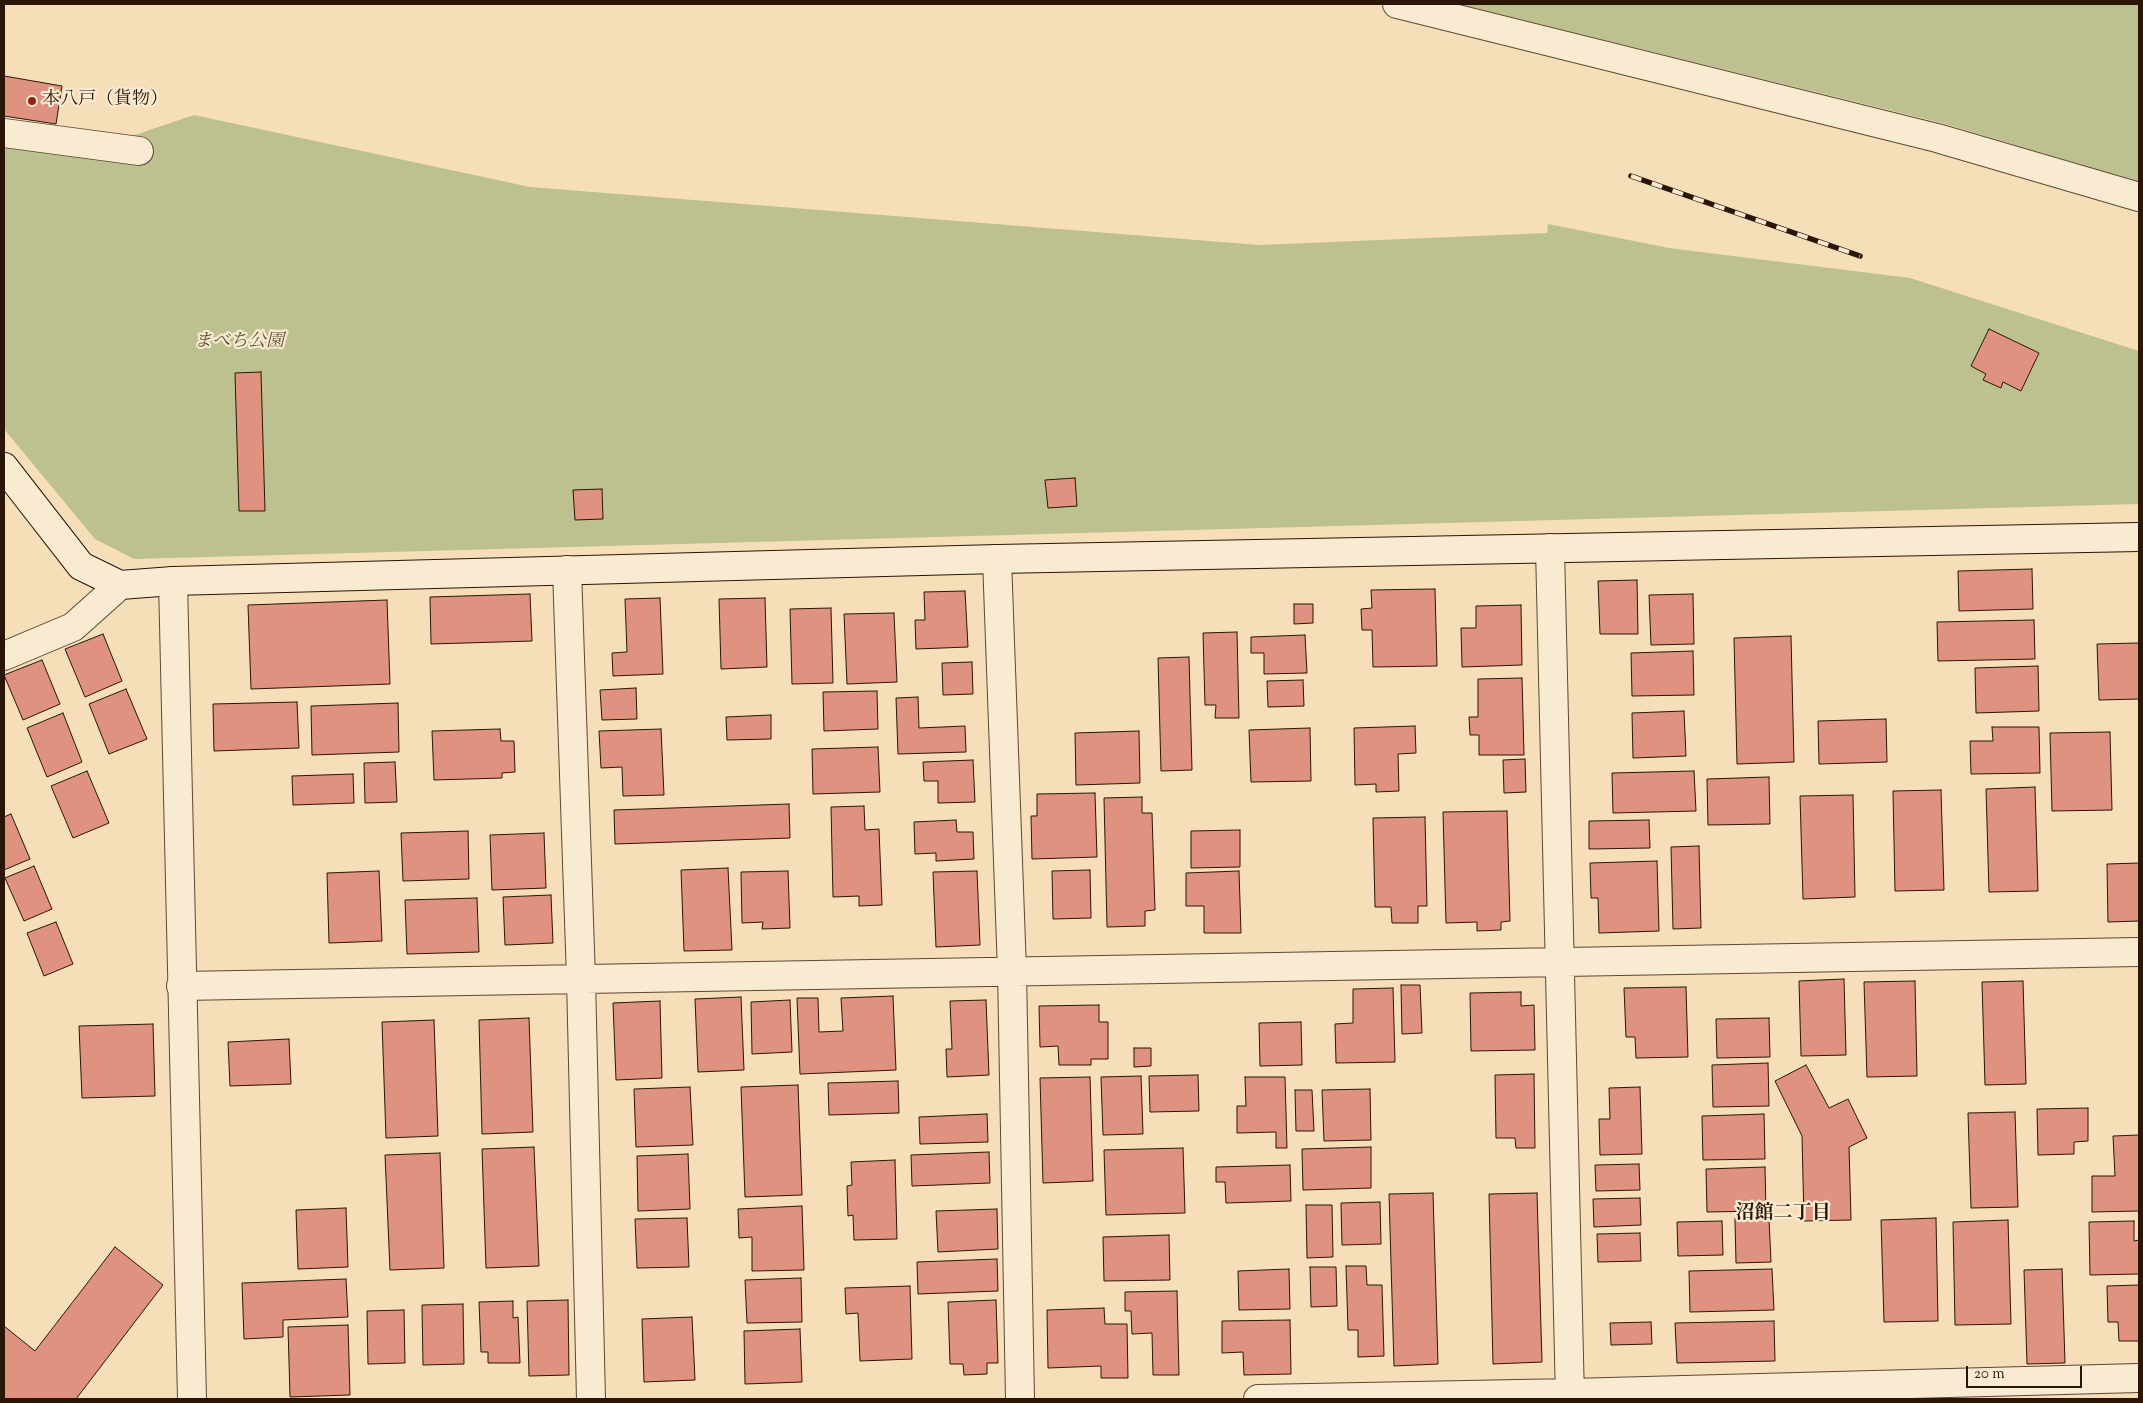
<!DOCTYPE html>
<html>
<head>
<meta charset="utf-8">
<style>
  body { margin:0 }
  #map { position:relative; width:2143px; height:1403px; overflow:hidden; background:#f6deb9; font-family:"Sorts Mill Goudy",serif }
  canvas { display:block }
  .frame { position:absolute; inset:0; border:5px solid #2a1506; pointer-events:none }
  .scale { position:absolute; left:1966px; top:1366px; width:116px; height:22px; box-sizing:border-box; border:2px solid #2a1506; border-top:0; padding-left:6px; font-size:15px; line-height:18px; white-space:nowrap; color:#2a1506; -webkit-text-stroke:4px #f9ead2; paint-order:stroke }
</style>
</head>
<body>
<div id="map">
<canvas width="2143" height="1403"></canvas>
<div class="frame"></div>
<div class="scale">20 m</div>
</div>
<script>
const ctx = document.querySelector('canvas').getContext('2d');
ctx.lineJoin = 'round';
function fillPath(path, color) {
  ctx.fillStyle = color;
  ctx.fill(path, 'evenodd');
}
function shape(rows) {
  const path = new Path2D();
  for (const r of rows) {
    path.moveTo(r[0], r[1]);
    for (let i = 2; i < r.length; i += 2) path.lineTo(r[i], r[i + 1]);
  }
  return path;
}
function stroke(path, color, width, dash) {
  ctx.strokeStyle = color;
  ctx.lineWidth = width;
  ctx.lineCap = dash ? 'butt' : 'round';
  ctx.setLineDash(dash || []);
  ctx.stroke(path);
}
function write(font, color, halo, rows, align = 'center') {
  ctx.font = font + ' "Sorts Mill Goudy","Noto Serif JP",serif';
  ctx.lineWidth = 4.5;
  ctx.setLineDash([]);
  ctx.textBaseline = 'middle';
  ctx.strokeStyle = halo;
  ctx.fillStyle = color;
  for (const [text, x, y, turn = 0] of rows) {
    ctx.save();
    ctx.translate(x, y);
    ctx.rotate((+turn || 0) * Math.PI / 180);
    ctx.textAlign = isNaN(turn) ? turn : align;
    if (halo) ctx.strokeText(text, 0, 0);
    ctx.fillText(text, 0, 0);
    ctx.restore();
  }
}
const green = shape([
  [1458,4,2139,4,2139,182,1942,123],
  [194,115,530,187,1259,245,1547,233,1548,224,1669,248,1910,278,2139,351,2139,504,134,559,95,539,4,429,4,144,129,137]
]);
const building = shape([
  [4,76,62,86,56,124,4,116,4,76],
  [1989,329,2039,353,2021,391,2003,382,2001,388,1983,380,1986,374,1971,366,1989,329],
  [261,372,265,511,239,511,235,373,261,372],
  [1075,478,1077,506,1048,508,1045,480,1075,478],
  [602,489,603,519,575,520,573,490,602,489],
  [2032,569,2033,609,1959,611,1958,571,2032,569],
  [1637,580,1638,634,1600,634,1598,581,1637,580],
  [1435,589,1437,666,1373,667,1372,630,1362,630,1361,609,1372,608,1371,590,1435,589],
  [965,591,968,647,916,649,915,620,925,620,924,592,965,591],
  [530,594,532,641,431,644,430,597,530,594],
  [1693,594,1694,644,1651,645,1649,595,1693,594],
  [660,598,663,674,613,676,612,653,627,652,625,599,660,598],
  [765,598,767,667,721,669,719,599,765,598],
  [387,600,390,684,251,689,248,605,387,600],
  [1294,604,1313,604,1313,623,1294,624,1294,604],
  [1521,605,1522,665,1462,667,1461,628,1476,628,1476,606,1521,605],
  [831,608,833,683,792,684,790,609,831,608],
  [894,613,897,682,847,684,844,614,894,613],
  [2034,620,2035,659,1938,661,1937,622,2034,620],
  [1237,632,1239,718,1215,718,1216,705,1205,705,1203,633,1237,632],
  [103,634,122,681,85,697,65,649,103,634],
  [1305,635,1307,673,1264,674,1264,653,1251,653,1251,637,1305,635],
  [1791,636,1794,762,1737,764,1734,638,1791,636],
  [2139,643,2139,699,2099,700,2097,644,2139,643],
  [1693,651,1694,695,1632,696,1631,653,1693,651],
  [1189,657,1192,770,1161,771,1158,658,1189,657],
  [42,660,60,704,23,720,4,675,42,660],
  [972,662,973,694,943,695,942,663,972,662],
  [2038,666,2039,711,1976,713,1975,668,2038,666],
  [1522,678,1524,755,1479,755,1479,735,1470,735,1469,717,1478,717,1478,679,1522,678],
  [1303,680,1304,706,1268,707,1267,681,1303,680],
  [636,688,637,719,602,720,600,690,636,688],
  [126,689,147,739,109,754,89,704,126,689],
  [877,691,878,729,824,731,823,692,877,691],
  [918,697,919,728,965,726,966,752,898,754,896,698,918,697],
  [297,702,299,748,214,751,213,704,297,702],
  [398,703,399,752,312,755,311,706,398,703],
  [1684,711,1686,756,1633,758,1632,713,1684,711],
  [63,713,82,762,47,777,27,728,63,713],
  [771,715,771,739,727,740,726,717,771,715],
  [1886,719,1887,762,1819,764,1818,721,1886,719],
  [1415,726,1416,753,1398,754,1399,791,1376,792,1376,784,1355,785,1354,728,1415,726],
  [1992,727,2039,727,2040,773,1971,774,1970,741,1993,741,1992,727],
  [1310,728,1311,781,1251,782,1249,730,1310,728],
  [500,729,501,741,514,741,515,772,502,773,502,778,434,780,432,731,500,729],
  [661,729,664,795,623,796,622,767,601,768,599,731,661,729],
  [1139,731,1140,783,1076,785,1075,733,1139,731],
  [2110,732,2112,810,2052,811,2050,733,2110,732],
  [878,747,880,792,813,794,812,749,878,747],
  [1525,759,1526,792,1504,793,1503,760,1525,759],
  [973,760,975,802,938,803,938,781,924,781,923,762,973,760],
  [395,762,397,802,365,803,364,763,395,762],
  [87,771,109,823,73,838,51,786,87,771],
  [1694,771,1696,811,1613,813,1612,773,1694,771],
  [353,774,354,803,293,805,292,776,353,774],
  [1769,777,1770,824,1708,825,1707,779,1769,777],
  [2035,787,2038,891,1989,892,1986,789,2035,787],
  [1941,790,1944,890,1895,891,1893,791,1941,790],
  [1095,793,1097,857,1032,859,1031,816,1037,816,1037,794,1095,793],
  [1853,795,1855,897,1803,899,1800,796,1853,795],
  [1142,797,1142,813,1152,813,1155,910,1145,911,1145,926,1107,927,1104,798,1142,797],
  [789,804,790,838,615,844,614,810,789,804],
  [864,806,865,830,879,829,882,905,859,906,859,896,833,897,831,807,864,806],
  [1507,811,1510,921,1501,922,1501,930,1477,931,1477,922,1446,923,1443,812,1507,811],
  [11,814,30,859,4,870,4,817,11,814],
  [1425,817,1427,906,1418,906,1418,923,1392,923,1391,907,1375,907,1373,818,1425,817],
  [956,820,957,832,973,832,974,859,936,861,936,853,915,854,914,822,956,820],
  [1649,820,1650,848,1589,849,1589,821,1649,820],
  [1240,830,1240,867,1191,868,1191,831,1240,830],
  [468,831,469,879,403,881,401,833,468,831],
  [544,833,546,888,492,890,490,835,544,833],
  [1699,846,1701,928,1673,929,1671,847,1699,846],
  [1657,861,1659,931,1599,933,1598,898,1591,898,1590,863,1657,861],
  [2139,863,2139,921,2108,922,2107,864,2139,863],
  [34,866,52,909,24,921,5,878,34,866],
  [728,868,732,950,684,951,681,870,728,868],
  [1090,870,1091,918,1053,919,1052,871,1090,870],
  [379,871,382,941,329,943,327,873,379,871],
  [788,871,790,928,762,929,763,922,742,923,741,872,788,871],
  [977,871,980,945,936,947,933,872,977,871],
  [1239,871,1241,933,1204,933,1204,906,1186,906,1186,873,1239,871],
  [551,895,553,943,505,945,503,897,551,895],
  [477,898,479,952,407,954,405,900,477,898],
  [56,922,73,964,44,976,27,933,56,922],
  [1844,979,1846,1055,1801,1056,1799,981,1844,979],
  [1915,981,1917,1076,1867,1077,1864,982,1915,981],
  [2023,981,2026,1084,1985,1085,1982,982,2023,981],
  [1401,985,1420,985,1422,1033,1402,1034,1401,985],
  [1686,987,1688,1057,1636,1058,1635,1037,1626,1037,1624,988,1686,987],
  [1393,988,1395,1062,1336,1063,1335,1024,1353,1023,1353,989,1393,988],
  [1521,992,1521,1006,1534,1005,1535,1050,1471,1051,1470,993,1521,992],
  [893,996,896,1070,800,1074,797,998,818,998,819,1032,843,1031,841,998,893,996],
  [741,997,744,1070,698,1072,695,999,741,997],
  [790,1000,792,1052,752,1054,751,1002,790,1000],
  [986,1000,989,1075,947,1077,946,1049,952,1049,950,1001,986,1000],
  [660,1001,662,1078,616,1080,613,1003,660,1001],
  [1099,1005,1099,1022,1108,1022,1108,1059,1091,1059,1091,1065,1059,1065,1058,1046,1040,1047,1039,1006,1099,1005],
  [529,1018,533,1132,482,1134,479,1020,529,1018],
  [1769,1018,1770,1057,1717,1058,1716,1019,1769,1018],
  [434,1020,438,1136,386,1138,382,1022,434,1020],
  [1301,1022,1302,1065,1260,1066,1259,1023,1301,1022],
  [153,1024,155,1096,82,1098,79,1026,153,1024],
  [289,1039,291,1084,230,1086,228,1042,289,1039],
  [1134,1048,1151,1048,1151,1066,1134,1067,1134,1048],
  [1768,1063,1769,1106,1713,1107,1712,1065,1768,1063],
  [1806,1065,1829,1108,1848,1099,1867,1138,1849,1147,1851,1220,1804,1221,1802,1136,1775,1081,1806,1065],
  [1534,1074,1535,1148,1516,1148,1515,1138,1496,1138,1495,1075,1534,1074],
  [1198,1075,1199,1111,1150,1112,1149,1076,1198,1075],
  [1141,1076,1143,1134,1103,1135,1101,1077,1141,1076],
  [1090,1077,1093,1181,1043,1183,1040,1078,1090,1077],
  [1245,1077,1285,1077,1287,1148,1276,1148,1276,1132,1237,1133,1237,1106,1246,1106,1245,1077],
  [898,1081,899,1113,829,1115,828,1083,898,1081],
  [798,1085,802,1195,745,1197,741,1087,798,1085],
  [690,1087,693,1145,636,1147,634,1089,690,1087],
  [1640,1087,1642,1154,1600,1155,1599,1119,1610,1119,1609,1088,1640,1087],
  [1370,1089,1371,1140,1324,1141,1322,1090,1370,1089],
  [1295,1090,1312,1090,1314,1131,1296,1131,1295,1090],
  [2088,1108,2088,1141,2074,1142,2074,1154,2038,1155,2037,1109,2088,1108],
  [2015,1112,2018,1207,1971,1208,1968,1113,2015,1112],
  [987,1114,988,1142,920,1144,919,1117,987,1114],
  [1764,1114,1765,1159,1703,1160,1702,1116,1764,1114],
  [2139,1135,2139,1211,2092,1212,2092,1176,2115,1176,2113,1136,2139,1135],
  [534,1147,539,1266,486,1268,482,1149,534,1147],
  [1371,1147,1371,1188,1303,1190,1302,1149,1371,1147],
  [1183,1148,1185,1213,1106,1215,1104,1150,1183,1148],
  [989,1152,990,1183,912,1186,911,1155,989,1152],
  [440,1153,444,1268,390,1270,385,1155,440,1153],
  [688,1154,690,1209,638,1211,637,1156,688,1154],
  [895,1160,897,1239,854,1240,853,1215,848,1216,847,1186,852,1185,851,1162,895,1160],
  [1639,1164,1640,1190,1596,1191,1595,1165,1639,1164],
  [1290,1165,1291,1201,1226,1203,1225,1182,1216,1182,1216,1167,1290,1165],
  [1765,1167,1766,1211,1707,1212,1706,1169,1765,1167],
  [1433,1193,1438,1364,1394,1366,1389,1194,1433,1193],
  [1537,1193,1542,1362,1493,1364,1489,1194,1537,1193],
  [1640,1198,1641,1225,1594,1227,1593,1199,1640,1198],
  [1380,1202,1381,1244,1342,1245,1341,1203,1380,1202],
  [1306,1205,1332,1205,1333,1257,1307,1258,1306,1205],
  [802,1206,804,1270,752,1271,752,1237,739,1238,738,1209,802,1206],
  [346,1208,348,1267,298,1269,296,1210,346,1208],
  [997,1209,998,1249,938,1252,936,1211,997,1209],
  [687,1218,689,1267,637,1268,635,1219,687,1218],
  [1936,1218,1938,1321,1884,1322,1881,1220,1936,1218],
  [1735,1219,1769,1219,1771,1262,1736,1263,1735,1219],
  [2008,1220,2011,1324,1955,1325,1953,1222,2008,1220],
  [1722,1221,1723,1255,1678,1256,1677,1222,1722,1221],
  [2134,1221,2134,1241,2139,1240,2139,1274,2090,1275,2089,1222,2134,1221],
  [1640,1233,1641,1261,1598,1262,1597,1234,1640,1233],
  [1169,1235,1170,1280,1104,1281,1103,1237,1169,1235],
  [115,1247,163,1285,76,1399,4,1399,4,1326,35,1351,115,1247],
  [997,1259,998,1291,918,1294,917,1262,997,1259],
  [1346,1266,1366,1266,1367,1285,1382,1285,1384,1356,1358,1357,1358,1330,1348,1330,1346,1266],
  [1310,1267,1336,1267,1337,1306,1311,1307,1310,1267],
  [1289,1269,1290,1309,1239,1310,1238,1271,1289,1269],
  [1772,1269,1774,1310,1690,1312,1689,1271,1772,1269],
  [2062,1269,2065,1363,2027,1364,2024,1270,2062,1269],
  [801,1278,802,1322,747,1323,745,1280,801,1278],
  [346,1279,348,1317,283,1320,283,1337,244,1339,242,1283,346,1279],
  [2139,1285,2139,1341,2119,1341,2118,1322,2108,1322,2107,1286,2139,1285],
  [910,1286,912,1359,860,1361,858,1313,846,1314,845,1288,910,1286],
  [1177,1291,1179,1375,1153,1375,1152,1333,1132,1334,1131,1311,1125,1311,1125,1292,1177,1291],
  [568,1300,569,1375,529,1376,527,1301,568,1300],
  [996,1300,998,1363,987,1363,987,1374,964,1375,963,1364,950,1364,948,1302,996,1300],
  [513,1301,513,1318,518,1317,520,1363,488,1363,488,1352,481,1352,479,1302,513,1301],
  [463,1304,464,1364,423,1365,422,1305,463,1304],
  [1104,1308,1105,1324,1127,1324,1128,1378,1101,1378,1101,1366,1048,1368,1047,1310,1104,1308],
  [404,1310,405,1363,368,1364,367,1311,404,1310],
  [692,1317,695,1380,644,1382,642,1319,692,1317],
  [1290,1320,1291,1374,1244,1375,1243,1352,1222,1353,1222,1321,1290,1320],
  [1774,1321,1775,1361,1677,1363,1675,1323,1774,1321],
  [1651,1322,1652,1344,1611,1345,1610,1323,1651,1322],
  [348,1325,350,1395,290,1397,288,1327,348,1325],
  [800,1329,802,1382,745,1384,744,1331,800,1329]
]);
const street = shape([
  [1397,4,1937,138,2139,197],
  [4,133,139,151],
  [1550,548,1570,1399],
  [997,559,1012,971,1020,1399],
  [567,570,581,979,591,1399],
  [173,581,192,1399],
  [4,656,73,627,120,585],
  [181,986,2139,952],
  [1258,1399,1570,1393,2139,1378]
]);
const secondary = shape([
  [4,467,81,566,120,585,173,581,997,559,2139,537]
]);
const rail = shape([
  [1631,176,1860,256]
]);
const markers = [
  [32,101,5,"#8f2418"]
];
const poiNames = [
  ["本八戸（貨物）",42,101]
];
const parkNames = [
  ["まべち公園",239,343]
];
const neighbourhoodNames = [
  ["沼館二丁目",1783,1215]
];
fillPath(green, '#bcc18f');
fillPath(building, '#e09280');
stroke(building, '#2a1506', 1);
stroke(street, '#5d4733', 30);
stroke(secondary, '#2a1506', 30);
stroke(street, '#f9ead2', 28);
stroke(secondary, '#f9ead2', 28);
stroke(rail, '#2a1506', 5.5);
stroke(rail, '#f9ead2', 4, [11]);
for (const [x, y, r, color] of markers) {
  const dot = new Path2D();
  dot.arc(x, y, r, 0, 2 * Math.PI);
  ctx.fillStyle = color;
  ctx.fill(dot);
  stroke(dot, '#f9ead2', 2);
}
write('18px', '#2a1506', '#f9ead2', poiNames, 'left');
write('italic 18px', '#5d5136', '#f9ead2', parkNames);
write('bold 19px', '#2a1506', '#f9ead2', neighbourhoodNames);
</script>
</body>
</html>
